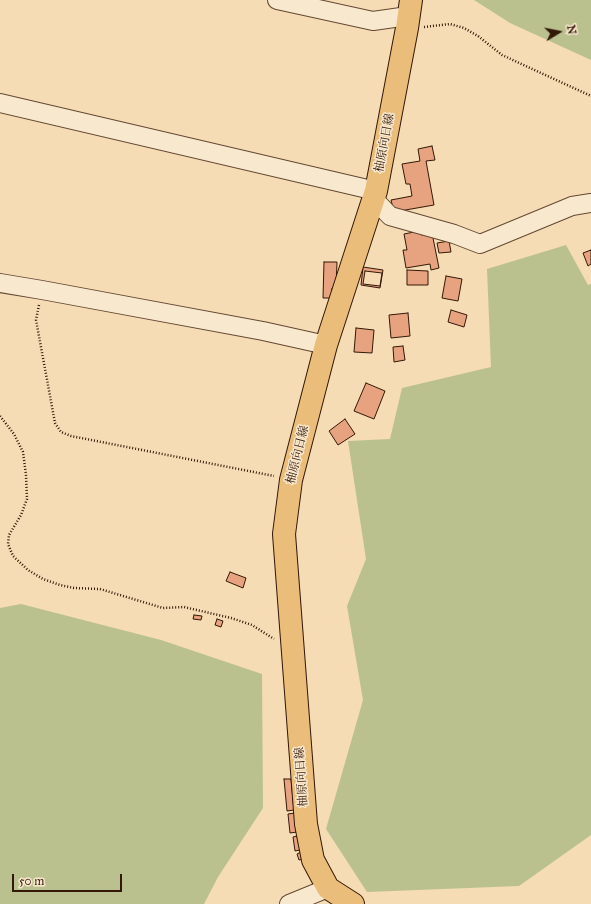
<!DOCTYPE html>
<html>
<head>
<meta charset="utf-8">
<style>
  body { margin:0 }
  #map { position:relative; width:591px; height:904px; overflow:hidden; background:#f5dcb4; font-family:"IM FELL Great Primer",serif }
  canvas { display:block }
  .north { position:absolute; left:539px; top:12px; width:40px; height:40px; -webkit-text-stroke:3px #f8e8ce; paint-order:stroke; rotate:80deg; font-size:11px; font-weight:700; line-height:16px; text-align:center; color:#331707 }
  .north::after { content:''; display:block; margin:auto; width:14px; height:18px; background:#331707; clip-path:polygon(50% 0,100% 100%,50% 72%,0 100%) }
  .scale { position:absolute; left:12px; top:874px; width:110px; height:18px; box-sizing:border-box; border:2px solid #331707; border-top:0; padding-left:5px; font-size:12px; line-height:14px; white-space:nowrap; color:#331707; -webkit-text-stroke:3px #f8e8ce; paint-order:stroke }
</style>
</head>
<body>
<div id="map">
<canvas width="591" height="904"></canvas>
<div class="north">N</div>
<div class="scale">50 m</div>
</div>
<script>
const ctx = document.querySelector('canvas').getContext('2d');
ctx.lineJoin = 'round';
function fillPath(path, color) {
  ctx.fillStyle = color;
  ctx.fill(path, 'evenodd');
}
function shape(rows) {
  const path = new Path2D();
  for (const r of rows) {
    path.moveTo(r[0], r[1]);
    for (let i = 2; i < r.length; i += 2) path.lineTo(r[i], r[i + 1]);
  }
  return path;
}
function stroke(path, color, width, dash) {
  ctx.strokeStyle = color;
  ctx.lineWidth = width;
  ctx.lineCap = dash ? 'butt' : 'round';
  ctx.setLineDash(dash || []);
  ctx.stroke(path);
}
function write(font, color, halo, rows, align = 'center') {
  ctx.font = font + ' "IM FELL Great Primer","Noto Serif JP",serif';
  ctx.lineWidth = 3;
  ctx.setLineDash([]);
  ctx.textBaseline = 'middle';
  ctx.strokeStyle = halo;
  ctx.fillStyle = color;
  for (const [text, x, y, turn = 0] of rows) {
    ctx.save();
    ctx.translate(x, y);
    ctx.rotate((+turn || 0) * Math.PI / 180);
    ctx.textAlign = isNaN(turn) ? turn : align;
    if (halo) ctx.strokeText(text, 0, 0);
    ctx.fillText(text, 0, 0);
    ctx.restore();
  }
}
const green = shape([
  [474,0,591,0,591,60,510,23],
  [566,245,588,285,591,284,591,835,519,886,367,892,326,829,363,700,347,606,366,559,348,441,390,439,402,388,491,367,487,269],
  [21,604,161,640,262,674,263,808,218,877,204,904,0,904,0,608]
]);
const building = shape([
  [432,146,435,160,426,161,434,205,394,212,391,200,412,196,410,184,406,184,402,164,420,161,418,149,432,146],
  [419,231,421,235,432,233,439,268,431,270,430,264,406,268,403,250,407,250,404,234,419,231],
  [449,241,451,252,439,253,437,243,449,241],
  [591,250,591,264,588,266,583,253,591,250],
  [324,262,337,262,336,288,332,288,332,298,323,298,324,262],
  [363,267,383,270,380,288,361,285,363,267],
  [407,270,428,271,428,285,407,285,407,270],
  [365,271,382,273,380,286,363,284,365,271],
  [446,276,462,279,458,301,442,298,446,276],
  [451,310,467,315,464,327,448,322,451,310],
  [408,313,410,336,391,338,389,315,408,313],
  [356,328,374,330,372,353,354,352,356,328],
  [403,346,405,360,394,362,393,347,403,346],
  [366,383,385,391,374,419,354,411,366,383],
  [345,419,355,434,338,445,329,431,345,419],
  [230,572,246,578,243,588,226,581,230,572],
  [194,615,202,616,201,620,193,619,194,615],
  [217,619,223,621,221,627,215,625,217,619],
  [284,779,291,779,294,810,287,811,284,779],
  [295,813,297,832,290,833,288,814,295,813],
  [297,836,300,850,295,851,293,837,297,836],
  [301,852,303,859,299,860,297,854,301,852]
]);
const path = shape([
  [424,27,450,24,464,28,478,36,502,55,591,96],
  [39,305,36,320,55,423,61,432,71,436,274,476],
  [0,416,14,434,23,452,26,475,27,499,21,515,9,535,8,544,13,556,28,570,43,579,60,585,74,588,100,589,163,608,184,607,231,618,252,625,274,639]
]);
const minor = shape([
  [277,0,373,21,408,16],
  [0,103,376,191],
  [373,198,390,216,454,234,480,244,572,206,591,203],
  [0,283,42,290,263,331,326,345],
  [289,904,328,888]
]);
const major = shape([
  [353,904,328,888,313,860,306,824,284,534,291,480,326,345,376,191,407,28,411,0]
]);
const streetNames = [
  ["柚原向日線",385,143,-79],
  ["柚原向日線",298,455,-76],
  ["柚原向日線",302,777,-94]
];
fillPath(green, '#bac18f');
fillPath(building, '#e7a380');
stroke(building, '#331707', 1);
stroke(minor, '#644832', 20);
stroke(major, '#331707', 24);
stroke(path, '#331707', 2.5, [1, 2]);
stroke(minor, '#f8e8ce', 18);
stroke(major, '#eabe7a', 22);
write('12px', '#331707', '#f8e8ce', streetNames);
</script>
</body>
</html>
